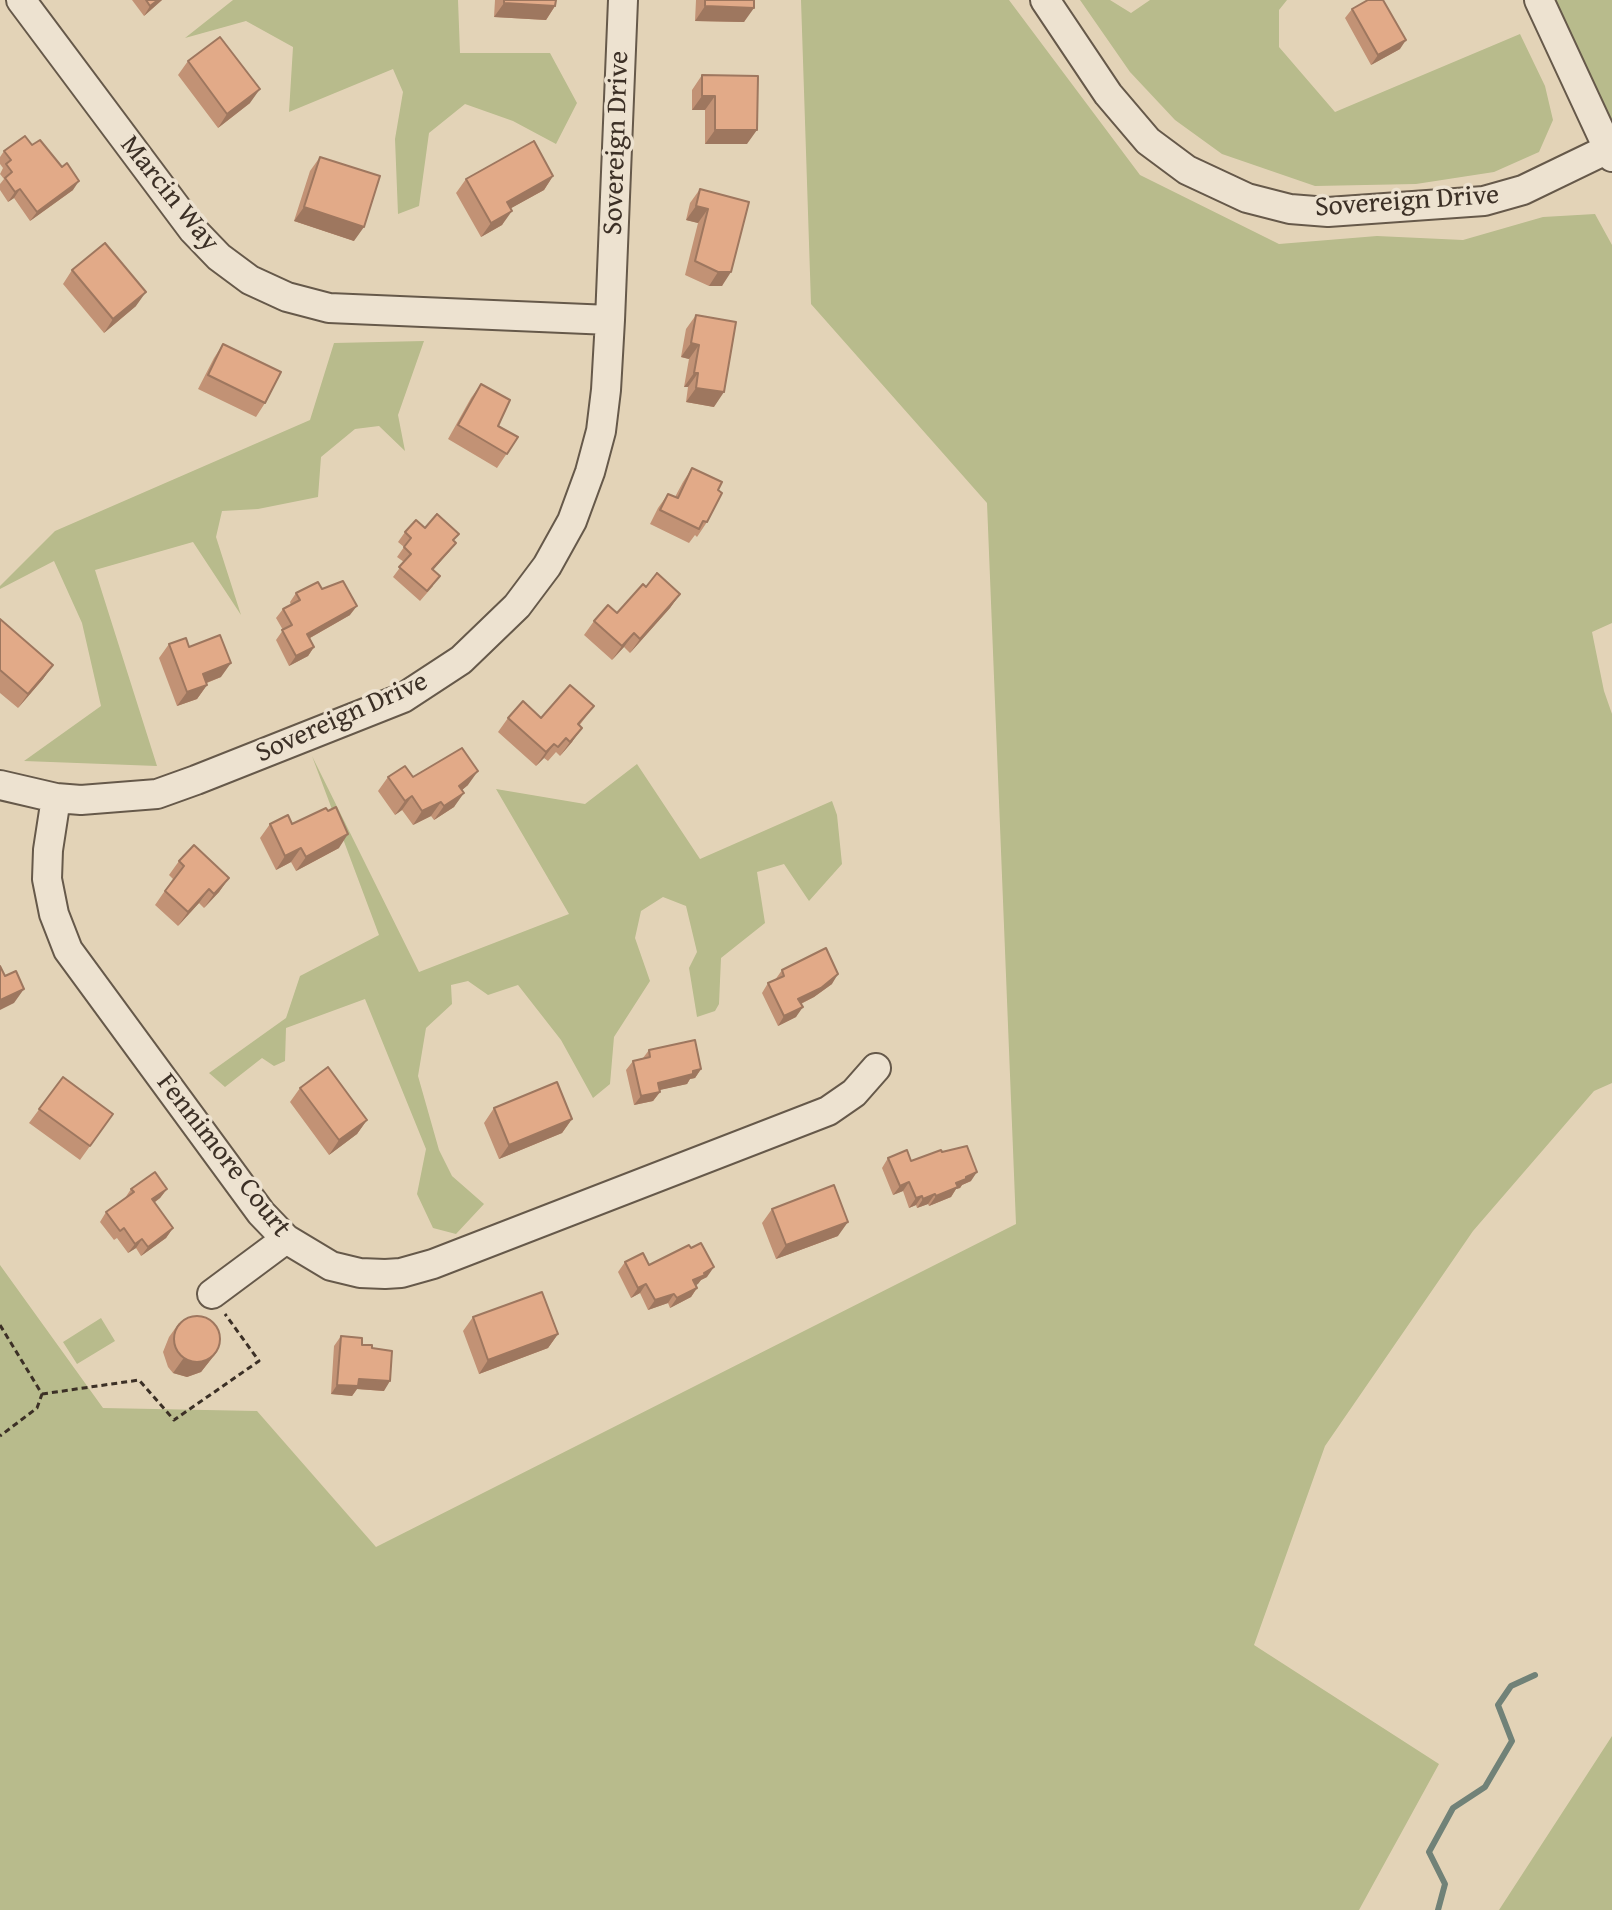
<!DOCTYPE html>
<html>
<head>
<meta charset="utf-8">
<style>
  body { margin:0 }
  canvas { display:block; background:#e3d3b7 }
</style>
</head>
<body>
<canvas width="1612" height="1910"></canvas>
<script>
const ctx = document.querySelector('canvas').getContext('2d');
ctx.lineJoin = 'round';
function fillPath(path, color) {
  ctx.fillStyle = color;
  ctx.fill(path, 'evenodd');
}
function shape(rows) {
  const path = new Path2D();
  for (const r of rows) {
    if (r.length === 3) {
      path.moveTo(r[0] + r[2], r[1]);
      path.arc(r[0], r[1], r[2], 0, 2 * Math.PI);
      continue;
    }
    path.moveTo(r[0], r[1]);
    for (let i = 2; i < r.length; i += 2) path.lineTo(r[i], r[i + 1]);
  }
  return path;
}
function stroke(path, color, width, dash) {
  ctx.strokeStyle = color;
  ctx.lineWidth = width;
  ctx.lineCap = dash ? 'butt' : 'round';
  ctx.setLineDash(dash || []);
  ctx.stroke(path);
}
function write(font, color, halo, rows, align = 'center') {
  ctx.font = font + ' "Gentium Book Plus",serif';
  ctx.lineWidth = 7;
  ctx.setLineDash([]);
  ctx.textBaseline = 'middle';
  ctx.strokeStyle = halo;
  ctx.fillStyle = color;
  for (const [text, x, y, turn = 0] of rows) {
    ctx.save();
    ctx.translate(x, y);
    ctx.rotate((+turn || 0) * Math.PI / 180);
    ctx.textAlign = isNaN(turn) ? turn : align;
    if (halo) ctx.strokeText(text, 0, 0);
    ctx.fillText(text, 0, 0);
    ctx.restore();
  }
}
const green = shape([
  [233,0,458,0,460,53,550,53,577,103,556,144,513,121,465,104,429,133,419,206,398,214,395,139,403,92,393,69,289,112,293,47,246,21,185,38],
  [801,0,1009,0,1140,175,1279,244,1377,236,1463,240,1543,217,1595,214,1612,245,1612,623,1592,632,1604,691,1612,714,1612,1083,1594,1091,1473,1231,1325,1446,1254,1645,1439,1764,1359,1910,0,1910,0,1265,103,1408,257,1411,376,1547,1016,1224,987,503,811,304],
  [1080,0,1110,0,1131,13,1150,0,1287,0,1279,10,1279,47,1335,112,1520,34,1545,86,1553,120,1539,152,1494,172,1416,184,1315,186,1222,154,1175,120,1130,72],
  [1551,0,1612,0,1612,125],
  [424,341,398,415,405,451,379,426,355,429,321,457,318,497,258,509,222,511,216,537,241,615,193,542,95,570,157,766,24,761,101,706,82,623,54,561,0,589,0,586,55,531,310,420,334,343],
  [312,756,419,972,569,914,496,789,585,804,637,764,700,859,832,801,837,815,842,864,809,901,784,864,757,872,765,923,721,958,719,1004,715,1011,697,1017,689,968,697,952,686,906,663,897,641,911,635,938,650,981,614,1037,610,1084,593,1098,561,1040,518,985,488,995,468,981,451,985,452,1004,426,1028,418,1076,439,1150,452,1176,484,1204,456,1234,433,1228,417,1194,426,1149,365,999,286,1028,285,1061,274,1066,262,1058,225,1087,209,1073,286,1018,300,976,379,935],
  [101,1318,115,1341,77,1364,63,1342],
  [1612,1736,1612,1910,1499,1910]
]);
const stream = shape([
  [1438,1910,1445,1884,1429,1852,1453,1808,1485,1787,1512,1741,1498,1705,1511,1686,1535,1675]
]);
const path = shape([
  [0,1325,42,1394,37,1408,0,1436],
  [42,1394,139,1380,174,1420,259,1361,225,1314]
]);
const minor = shape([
  [21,0,193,230,219,257,250,280,287,297,329,308,610,320],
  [1045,0,1108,94,1148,141,1187,170,1247,198,1290,209,1328,212,1484,201,1523,190,1608,149],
  [1539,0,1612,157],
  [0,785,56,798,81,800,157,794,196,780,403,698,461,660,517,606,547,566,572,521,590,472,601,431,606,390,610,320,623,0],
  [56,798,48,850,47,879,54,914,68,950,261,1213,286,1239,331,1266,360,1273,385,1274,401,1273,433,1264,828,1111,854,1093,876,1068],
  [212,1294,286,1239]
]);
const wall = shape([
  [132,0,162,0,144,16],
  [495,0,556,0,555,6,546,20,494,17],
  [696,0,754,0,744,22,695,21],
  [1352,9,1400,49,1371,65,1345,18],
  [188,61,250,103,218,128,178,75],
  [702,75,747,144,705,144,705,110,692,110,692,90],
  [32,145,73,190,30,221,14,198,8,202,0,190,0,184,4,179,0,174,3,168,0,164,0,157,4,151],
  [320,157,354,241,294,221,310,171],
  [553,176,544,190,511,208,502,225,481,237,456,193,466,179],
  [700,189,749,202,722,286,709,286,685,275,698,223,686,220,690,203],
  [72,270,136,306,104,333,63,284],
  [696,315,714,407,686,402,688,387,684,387,689,359,681,357,686,329],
  [223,344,265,403,256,417,198,389,214,358],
  [481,384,498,426,518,437,497,468,448,439,471,398],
  [692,468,718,490,707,522,697,537,695,535,689,543,650,524,658,508,668,494,675,497,683,482],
  [425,528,456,543,433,570,433,586,420,601,393,577,404,562,397,557,404,547,398,542,405,532],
  [646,587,680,594,670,608,630,653,624,647,612,660,584,635,594,621,617,613],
  [322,589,350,615,310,638,314,647,308,656,289,666,276,640,283,630,276,618,283,609,291,605,290,602,296,593],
  [0,619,53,665,43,679,18,708,0,693],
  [169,644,189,647,221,677,207,683,207,685,197,699,177,706,159,658],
  [594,706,579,726,572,742,560,756,556,752,548,761,544,758,536,766,498,732,508,718,541,718],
  [388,777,413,777,468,785,462,790,454,807,434,820,431,816,413,825,402,810,395,815,378,791],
  [270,824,292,824,339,848,296,871,291,862,276,870,260,838],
  [179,861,229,878,219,892,204,908,199,903,178,926,155,905,173,879,169,875],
  [782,970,832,984,814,997,801,1004,796,1017,778,1026,762,993,768,983,775,980],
  [649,1050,701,1069,695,1078,690,1079,687,1084,659,1090,660,1092,653,1101,634,1105,626,1070,633,1061,643,1058],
  [63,1077,113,1114,80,1160,29,1123],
  [300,1088,367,1120,357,1134,329,1155,290,1102],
  [494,1108,572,1119,562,1133,499,1159,484,1123],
  [942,1152,971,1181,962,1185,960,1188,956,1189,951,1197,929,1206,928,1204,917,1208,916,1205,909,1208,903,1191,893,1195,882,1168,888,1158,911,1161],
  [131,1189,167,1189,160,1198,154,1203,173,1228,166,1238,141,1256,136,1248,128,1253,117,1238,114,1240,100,1222,106,1212,125,1198],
  [772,1209,838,1236,776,1259,762,1223],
  [625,1262,649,1265,707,1277,701,1280,696,1285,697,1288,691,1297,670,1308,668,1303,648,1310,640,1293,631,1298,618,1272],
  [473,1317,558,1334,548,1348,479,1374,463,1331],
  [179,1323,216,1353,201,1372,187,1377,173,1373,168,1367,163,1352,169,1337],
  [341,1336,362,1345,384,1391,357,1389,352,1396,331,1394,334,1346]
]);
const shadedWall = shape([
  [158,0,162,0,144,16,150,6],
  [504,3,555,6,546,20,494,17],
  [705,6,754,8,744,22,695,21],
  [1406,40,1400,49,1371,65,1378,55],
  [260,89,250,103,218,128,227,114],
  [702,96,715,96,705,110,692,110],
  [715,130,757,130,747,144,705,144],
  [553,176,544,190,497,216,507,202],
  [79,181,73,190,30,221,37,212],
  [20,189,14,198,8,202,15,192],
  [696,206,708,209,698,223,686,220],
  [304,207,364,227,354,241,294,221],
  [512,211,502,225,481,237,491,223],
  [718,272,731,272,722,286,709,286],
  [146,292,136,306,104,333,113,319],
  [691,343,699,345,689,359,681,357],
  [694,373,698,373,688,387,684,387],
  [696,388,724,392,714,407,686,402],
  [456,543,449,552,425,579,432,569],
  [680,594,670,608,630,653,640,639],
  [357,606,350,615,301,643,307,634],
  [634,633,624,647,612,660,622,646],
  [314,647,308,656,289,666,296,656],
  [231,663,221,677,193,688,203,674],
  [53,665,43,679,18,708,28,694],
  [207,685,197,699,177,706,187,692],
  [582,728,572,742,560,756,570,742],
  [554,744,544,758,536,766,546,752],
  [478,771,468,785,450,800,459,786],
  [464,793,454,807,434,820,444,806],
  [412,796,402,810,395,815,405,801],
  [441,802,431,816,413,825,422,811],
  [348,834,339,848,296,871,306,857],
  [301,848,291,862,276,870,285,856],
  [229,878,219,892,204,908,214,894],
  [209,889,199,903,178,926,188,912],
  [838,974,832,984,814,997,792,1008,798,999],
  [24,989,14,1003,0,1010,0,1000],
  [803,1007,796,1017,778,1026,784,1016],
  [701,1069,695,1078,690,1079,687,1084,651,1092,658,1083],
  [660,1092,653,1101,634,1105,641,1096],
  [572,1119,562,1133,499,1159,509,1145],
  [367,1120,357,1134,329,1155,339,1140],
  [977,1172,971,1181,962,1185,960,1188,956,1189,951,1197,929,1206,936,1196,966,1177],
  [909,1182,903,1191,893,1195,900,1186],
  [167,1189,160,1198,145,1209,152,1199],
  [935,1194,928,1204,917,1208,923,1199],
  [922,1196,916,1205,909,1208,916,1198],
  [848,1222,838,1236,776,1259,786,1245],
  [173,1228,166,1238,141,1256,148,1247],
  [142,1239,136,1248,128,1253,135,1244],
  [714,1267,707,1277,701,1280,698,1284,687,1290,693,1280],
  [646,1284,640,1293,631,1298,638,1288],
  [697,1288,691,1297,670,1308,677,1298],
  [674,1294,668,1303,648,1310,655,1300],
  [558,1334,548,1348,479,1374,488,1360],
  [216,1353,201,1372,187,1377,173,1373,183,1359],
  [359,1379,390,1381,384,1391,357,1389,352,1396,331,1394,337,1385]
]);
const building = shape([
  [146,0,158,0,150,6,146,0],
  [504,0,556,0,555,6,504,3,504,0],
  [705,0,754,0,754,8,705,6,705,0],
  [1368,0,1383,0,1406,40,1378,55,1352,9,1368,0],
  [220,37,260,89,227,114,188,61,220,37],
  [702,75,758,76,757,130,715,130,715,96,702,96,702,75],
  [25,136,32,145,40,140,62,167,67,163,79,181,37,212,20,189,15,192,5,178,12,172,6,164,11,160,4,151,25,136],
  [534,141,553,176,507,202,512,211,491,223,466,179,534,141],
  [320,157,380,176,364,227,304,207,320,157],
  [700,189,749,202,731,272,718,272,695,261,708,209,696,206,700,189],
  [105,243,146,292,113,319,72,270,105,243],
  [696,315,736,322,724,392,696,388,698,373,694,373,699,345,691,343,696,315],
  [223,344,281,372,265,403,208,375,223,344],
  [481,384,510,400,498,426,518,437,507,454,458,425,481,384],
  [692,468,722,482,718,490,722,493,707,522,703,521,699,529,660,510,668,494,678,498,692,468],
  [437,514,459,534,453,540,456,543,432,569,440,576,427,591,399,567,411,554,404,547,411,538,405,532,416,520,425,528,437,514],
  [657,573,680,594,640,639,634,633,622,646,594,621,608,605,617,613,643,584,646,587,657,573],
  [343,581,357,606,307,634,314,647,296,656,282,630,292,625,283,609,300,600,296,593,318,582,322,589,343,581],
  [0,619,53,665,28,694,0,670,0,619],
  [220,635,231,663,203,674,207,685,187,692,169,644,186,638,189,647,220,635],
  [570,685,594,706,578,724,582,728,570,742,566,738,558,747,554,744,546,752,508,718,523,701,541,718,570,685],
  [462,748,478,771,459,786,464,793,444,806,441,802,422,811,412,796,405,801,388,777,405,766,413,777,462,748],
  [336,807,348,834,306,857,301,848,285,856,270,824,288,815,292,824,326,808,328,811,336,807],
  [194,845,229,878,214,894,209,889,188,912,165,891,184,866,179,861,194,845],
  [826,948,838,974,821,988,798,999,803,1007,784,1016,768,983,784,976,782,970,826,948],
  [0,966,5,976,16,971,24,989,0,1000,0,966],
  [695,1040,701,1069,693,1071,693,1074,658,1083,660,1092,641,1096,633,1061,650,1057,649,1050,695,1040],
  [328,1067,367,1120,339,1140,300,1088,328,1067],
  [63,1077,113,1114,90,1146,39,1109,63,1077],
  [557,1082,572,1119,509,1145,494,1108,557,1082],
  [967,1146,977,1172,966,1177,966,1179,956,1183,958,1187,936,1196,935,1194,923,1199,922,1196,916,1198,909,1182,900,1186,888,1158,907,1150,911,1161,941,1150,942,1152,967,1146],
  [155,1172,167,1189,152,1199,173,1228,148,1247,142,1239,135,1244,124,1228,120,1231,106,1212,134,1192,131,1189,155,1172],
  [834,1185,848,1222,786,1245,772,1209,834,1185],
  [701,1243,714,1267,704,1273,705,1275,693,1280,697,1288,677,1298,674,1294,655,1300,646,1284,638,1288,625,1262,643,1253,649,1265,689,1245,691,1248,701,1243],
  [542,1292,558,1334,488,1360,473,1317,542,1292],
  [197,1339,23],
  [341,1336,362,1338,362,1345,372,1345,372,1348,392,1351,390,1381,359,1379,358,1386,337,1385,341,1336]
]);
const streetNames = [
  ["Sovereign Drive",617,143,-88],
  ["Marcin Way",169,194,51],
  ["Sovereign Drive",1407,202,-4],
  ["Sovereign Drive",342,718,-24],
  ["Fennimore Court",223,1156,52]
];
fillPath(green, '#b8bb8c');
stroke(stream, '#718278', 6);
stroke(minor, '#66594a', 32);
stroke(path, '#3c3026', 3, [6, 4]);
stroke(minor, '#ede2d0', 28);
fillPath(wall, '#c29275');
fillPath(shadedWall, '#9e775f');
fillPath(building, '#e2aa88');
stroke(building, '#9e775f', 2);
write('28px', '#3c3026', '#ede2d0', streetNames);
</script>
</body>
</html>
